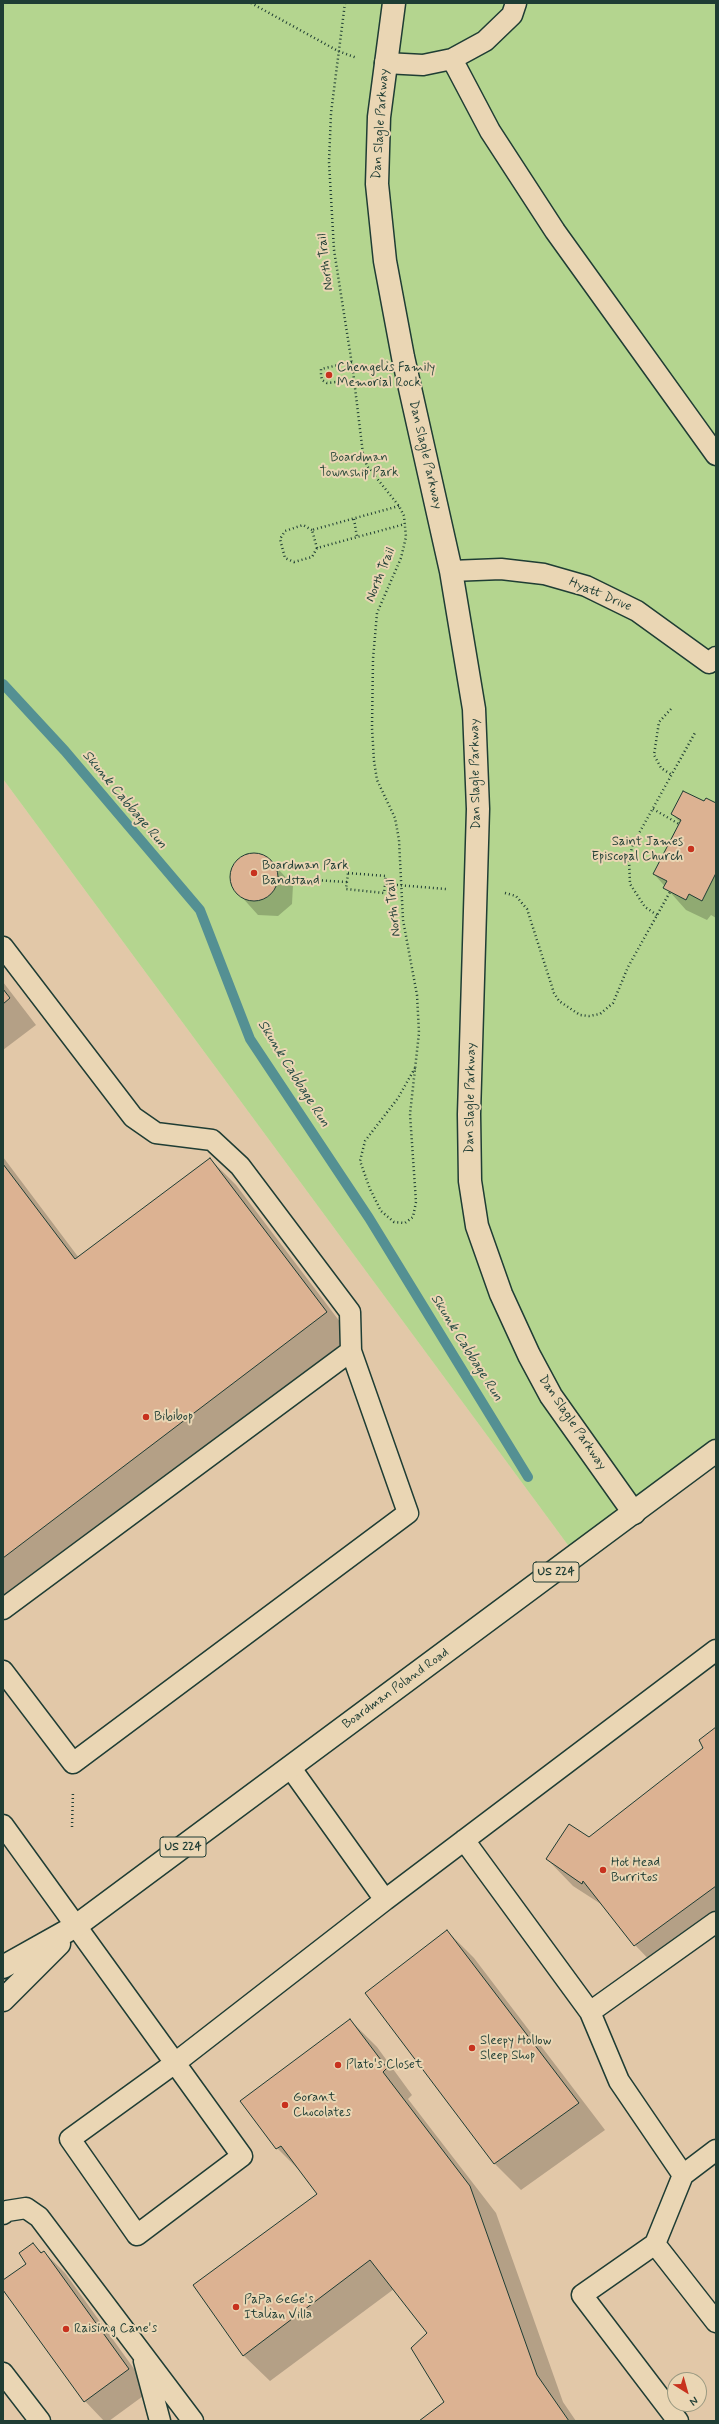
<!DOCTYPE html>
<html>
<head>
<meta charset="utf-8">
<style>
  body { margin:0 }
  #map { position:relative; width:719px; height:2424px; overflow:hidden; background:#ead6b4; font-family:Mynerve,sans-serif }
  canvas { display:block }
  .frame { position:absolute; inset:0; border:4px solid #1f3d34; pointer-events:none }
  .north { position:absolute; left:667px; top:2372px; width:40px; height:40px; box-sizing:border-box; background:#ead6b4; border:1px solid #999981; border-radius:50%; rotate:143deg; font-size:11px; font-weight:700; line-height:16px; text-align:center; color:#1f3d34 }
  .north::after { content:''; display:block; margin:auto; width:14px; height:18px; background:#c8321e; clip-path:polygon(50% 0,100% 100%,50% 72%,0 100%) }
</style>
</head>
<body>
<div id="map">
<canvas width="719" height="2424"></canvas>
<div class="frame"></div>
<div class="north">N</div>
</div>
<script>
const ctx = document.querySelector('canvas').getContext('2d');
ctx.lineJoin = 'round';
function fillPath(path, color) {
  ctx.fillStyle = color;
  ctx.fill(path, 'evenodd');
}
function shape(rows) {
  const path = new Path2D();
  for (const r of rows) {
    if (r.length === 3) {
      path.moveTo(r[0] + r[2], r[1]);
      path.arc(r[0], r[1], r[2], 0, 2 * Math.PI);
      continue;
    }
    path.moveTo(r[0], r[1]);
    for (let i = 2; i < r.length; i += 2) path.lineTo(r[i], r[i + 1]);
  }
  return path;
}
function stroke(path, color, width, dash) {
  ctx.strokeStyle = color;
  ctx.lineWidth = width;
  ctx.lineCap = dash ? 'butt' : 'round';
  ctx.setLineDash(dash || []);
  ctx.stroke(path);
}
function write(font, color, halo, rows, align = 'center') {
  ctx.font = font + ' Mynerve,sans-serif';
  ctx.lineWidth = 4;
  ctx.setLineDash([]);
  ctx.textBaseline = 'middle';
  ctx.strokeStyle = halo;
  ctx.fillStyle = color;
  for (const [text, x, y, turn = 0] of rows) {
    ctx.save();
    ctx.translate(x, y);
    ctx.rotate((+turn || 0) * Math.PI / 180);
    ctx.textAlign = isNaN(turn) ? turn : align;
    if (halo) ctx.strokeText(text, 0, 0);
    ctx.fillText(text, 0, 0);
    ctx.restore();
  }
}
const built = shape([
  [3,779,576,1556,716,1451,716,2421,3,2421],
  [675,2380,699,2380,699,2404,675,2404]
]);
const green = shape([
  [3,3,716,3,716,1451,576,1556,3,779]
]);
const shadow = shape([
  [704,803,716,804,716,918,711,915,707,920,686,910,654,874,681,823,672,814],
  [247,853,266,856,293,885,292,904,278,916,258,915,231,885,232,867],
  [3,982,36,1025,3,1050],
  [3,1157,79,1258,210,1159,236,1185,353,1339,7,1601,3,1596],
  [716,1729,716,1932,661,1972,635,1945,604,1906,573,1886,547,1859,589,1838,705,1748],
  [447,1931,474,1958,605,2130,521,2190,495,2164,367,1993],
  [350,2020,377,2047,412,2095,408,2099,496,2213,563,2402,576,2421,421,2421,445,2402,428,2333,394,2289,270,2381,243,2355,318,2194,303,2174,277,2148],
  [32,2244,42,2253,44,2252,65,2273,150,2391,109,2421,104,2421,85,2401,3,2288,3,2281,28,2264]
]);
const stream = shape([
  [3,684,65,751,200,910,250,1039,369,1218,528,1477]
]);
const building = shape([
  [683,791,704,801,706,798,716,803,716,873,702,901,689,894,686,900,663,888,667,881,653,874,681,820,671,814,683,791],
  [254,877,24],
  [3,989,10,998,3,1004,3,989],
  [210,1158,327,1312,3,1558,3,1164,75,1259,210,1158],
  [716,1727,716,1886,634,1946,583,1881,582,1884,546,1859,569,1824,589,1837,703,1748,699,1740,716,1727],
  [447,1930,579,2103,494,2164,365,1993,447,1930],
  [350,2019,387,2068,383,2072,470,2186,537,2375,569,2421,419,2421,444,2402,411,2348,427,2333,370,2260,243,2356,193,2285,317,2194,281,2146,276,2149,240,2101,350,2019],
  [33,2243,41,2253,44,2251,129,2369,84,2402,3,2290,3,2280,26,2264,19,2253,33,2243]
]);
const path = shape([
  [251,3,338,51,357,58],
  [345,3,331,113,329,162,334,250,353,371,363,454,367,466,399,506,404,516,406,537,401,558,377,613,373,659,372,728,374,761,377,780,395,818,399,840,403,920,417,995,419,1033,410,1114,416,1202,413,1217,405,1223,394,1222,381,1211,370,1189,360,1161,365,1141,398,1098,415,1068],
  [352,362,321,369,321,375,322,380,327,383,354,380],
  [399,506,312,530,317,548,405,524],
  [354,519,357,537],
  [312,530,303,525,285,531,280,539,285,558,294,562,312,557,317,548],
  [671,709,659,722,654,755,661,768,672,775],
  [653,809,679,824],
  [348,873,386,876,384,893,346,889,348,873],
  [278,878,347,882],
  [385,884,446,889],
  [505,893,516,896,527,909,554,993,559,1001,580,1015,589,1016,600,1014,613,1003,628,967,670,892],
  [657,915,645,907,630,884,629,859,633,844,696,731],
  [72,1827,73,1791]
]);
const lane = shape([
  [452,59,490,131,555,231,716,455],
  [385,63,423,65,452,59,485,41,512,15,516,3],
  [451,571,501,569,544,574,586,586,637,611,709,663,716,657],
  [3,947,133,1117,156,1133,212,1140,240,1166,350,1312,351,1351],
  [3,1609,351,1351,408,1513,73,1763,3,1671],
  [290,1767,385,1900,716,1650],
  [3,1825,175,2063,242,2156,137,2235,70,2139,175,2063,385,1900],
  [464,1840,590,2012,716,1922],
  [590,2012,619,2081,683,2175,716,2150],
  [3,2214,7,2211,26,2208,39,2217,193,2421],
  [655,2244,716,2322],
  [144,2361,160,2421],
  [3,2373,40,2421],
  [678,2421,582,2295,655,2244,683,2175]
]);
const street = shape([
  [394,3,379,117,377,184,385,261,403,357,451,571,474,709,478,809,469,1114,470,1181,477,1226,501,1294,529,1355,551,1396,634,1513]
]);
const primary = shape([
  [3,1967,76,1926,716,1451],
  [3,2000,59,1944]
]);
const markers = [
  [329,375,4,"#c8321e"],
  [691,849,4,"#c8321e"],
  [254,873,4,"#c8321e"],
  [146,1417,4,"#c8321e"],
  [603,1870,4,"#c8321e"],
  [472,2048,4,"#c8321e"],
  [338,2065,4,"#c8321e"],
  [285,2105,4,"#c8321e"],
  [236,2307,4,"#c8321e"],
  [66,2329,4,"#c8321e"]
];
const shields = [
  [556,1572,46],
  [183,1847,46]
];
const shieldNames = [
  ["US 224",556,1572],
  ["US 224",183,1847]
];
const streetNames = [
  ["Dan Slagle Parkway",381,124,-86],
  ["North Trail",326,262,-97],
  ["Dan Slagle Parkway",425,455,77],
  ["North Trail",381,575,-68],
  ["Hyatt Drive",600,595,23],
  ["Dan Slagle Parkway",476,774,-91],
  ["North Trail",394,908,-96],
  ["Dan Slagle Parkway",471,1098,-89],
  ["Dan Slagle Parkway",572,1423,56],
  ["Boardman Poland Road",396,1689,-36]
];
const poiNames = [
  ["Chengelis Family",337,368],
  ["Memorial Rock",337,383],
  ["Saint James",683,842,"right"],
  ["Episcopal Church",683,857,"right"],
  ["Boardman Park",262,866],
  ["Bandstand",262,881],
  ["Bibibop",154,1417],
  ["Hot Head",611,1863],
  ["Burritos",611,1878],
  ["Sleepy Hollow",480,2041],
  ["Sleep Shop",480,2056],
  ["Plato's Closet",346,2065],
  ["Gorant",293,2098],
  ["Chocolates",293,2113],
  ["PaPa GeGe's",244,2300],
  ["Italian Villa",244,2315],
  ["Raising Cane's",74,2329]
];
const parkNames = [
  ["Boardman",359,458],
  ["Township Park",359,473]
];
const waterNames = [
  ["Skunk Cabbage Run",124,800,50],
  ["Skunk Cabbage Run",293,1074,58],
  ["Skunk Cabbage Run",466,1348,58]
];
fillPath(built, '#e2c8a8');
fillPath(green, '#b4d58f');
fillPath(shadow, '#0003');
stroke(stream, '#549093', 10);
fillPath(building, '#dcb292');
stroke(building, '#1f3d34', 1);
stroke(lane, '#1f3d34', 23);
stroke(street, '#1f3d34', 25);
stroke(primary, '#1f3d34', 25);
stroke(path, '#1f3d34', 2.5, [1, 3]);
stroke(lane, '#ead6b4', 20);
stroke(street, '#ead6b4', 22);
stroke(primary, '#ead6b4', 22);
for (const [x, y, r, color] of markers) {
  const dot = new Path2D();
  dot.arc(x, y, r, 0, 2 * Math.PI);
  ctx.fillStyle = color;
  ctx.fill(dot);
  stroke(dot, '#ead6b4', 1.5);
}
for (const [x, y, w] of shields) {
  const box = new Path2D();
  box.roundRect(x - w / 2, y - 10, w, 20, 3);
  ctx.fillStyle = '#ead6b4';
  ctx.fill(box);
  stroke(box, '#1f3d34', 1);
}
write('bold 12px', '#1f3d34', null, shieldNames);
write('13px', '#1f3d34', '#ead6b4', streetNames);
write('13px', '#1f3d34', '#ead6b4', poiNames, 'left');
write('13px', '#2e4c3d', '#ead6b4', parkNames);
write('italic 14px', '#284b44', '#ead6b4', waterNames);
</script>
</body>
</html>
